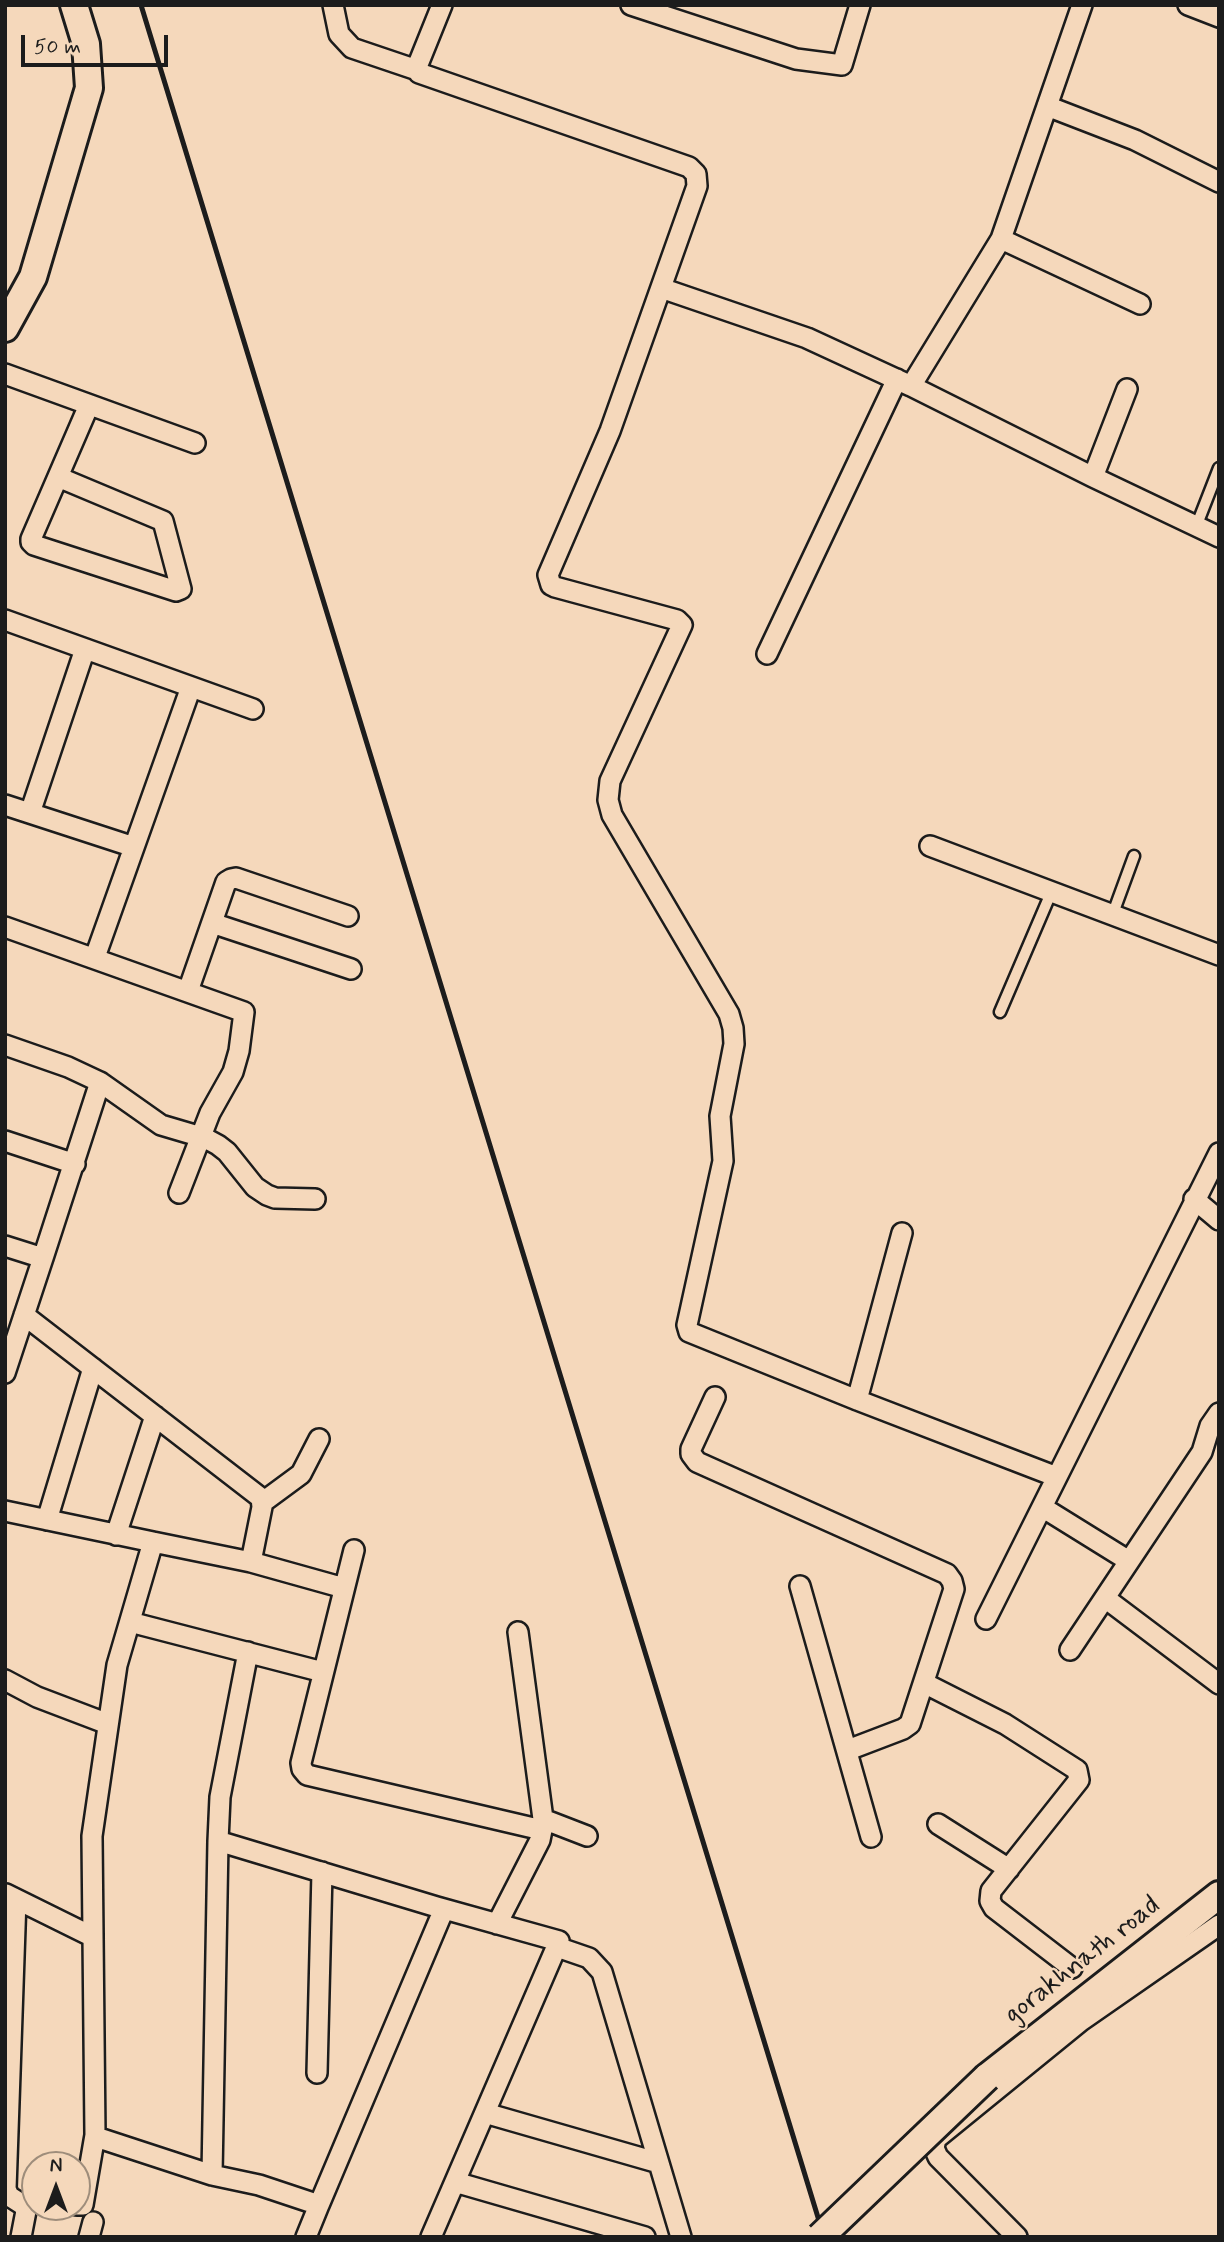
<!DOCTYPE html>
<html>
<head>
<meta charset="utf-8">
<style>
  body { margin:0 }
  #map { position:relative; width:1224px; height:2242px; overflow:hidden; background:#f5d8bb; font-family:Mynerve,sans-serif }
  canvas { display:block }
  .frame { position:absolute; inset:0; border:7px solid #1c1c1c; pointer-events:none }
  .north { position:absolute; left:21px; top:2151px; width:70px; height:70px; box-sizing:border-box; background:#f5d8bb; border:2px solid #9e8d7b; border-radius:50%; rotate:0deg; font-size:19px; font-weight:700; line-height:28px; text-align:center; color:#1c1c1c }
  .north::after { content:''; display:block; margin:auto; width:24px; height:32px; background:#1c1c1c; clip-path:polygon(50% 0,100% 100%,50% 72%,0 100%) }
  .scale { position:absolute; left:21px; top:35px; width:147px; height:32px; box-sizing:border-box; border:4px solid #1c1c1c; border-top:0; padding-left:9px; font-size:21px; line-height:24px; white-space:nowrap; color:#1c1c1c; -webkit-text-stroke:5px #f5d8bb; paint-order:stroke }
</style>
</head>
<body>
<div id="map">
<canvas width="1224" height="2242"></canvas>
<div class="frame"></div>
<div class="north">N</div>
<div class="scale">50 m</div>
</div>
<script>
const ctx = document.querySelector('canvas').getContext('2d');
ctx.lineJoin = 'round';
function shape(rows) {
  const path = new Path2D();
  for (const r of rows) {
    path.moveTo(r[0], r[1]);
    for (let i = 2; i < r.length; i += 2) path.lineTo(r[i], r[i + 1]);
  }
  return path;
}
function stroke(path, color, width, dash) {
  ctx.strokeStyle = color;
  ctx.lineWidth = width;
  ctx.lineCap = dash ? 'butt' : 'round';
  ctx.setLineDash(dash || []);
  ctx.stroke(path);
}
function write(font, color, halo, rows, align = 'center') {
  ctx.font = font + ' Mynerve,sans-serif';
  ctx.lineWidth = 5;
  ctx.setLineDash([]);
  ctx.textBaseline = 'middle';
  ctx.strokeStyle = halo;
  ctx.fillStyle = color;
  for (const [text, x, y, turn = 0] of rows) {
    ctx.save();
    ctx.translate(x, y);
    ctx.rotate((+turn || 0) * Math.PI / 180);
    ctx.textAlign = isNaN(turn) ? turn : align;
    if (halo) ctx.strokeText(text, 0, 0);
    ctx.fillText(text, 0, 0);
    ctx.restore();
  }
}
const lane = shape([
  [1196,527,1219,468],
  [1112,916,1134,856],
  [1000,1012,1051,893]
]);
const street = shape([
  [333,5,339,34,352,48,417,70],
  [442,5,417,67,419,73,689,167,696,174,697,186,610,431,548,575,551,585,555,587,677,620,682,625,610,781,608,800,612,815,729,1014,733,1028,734,1044,720,1116,723,1161,687,1325,689,1332,857,1400,1057,1477],
  [631,5,796,59,842,65,860,5],
  [1188,5,1219,17],
  [1047,106,1135,140,1219,182],
  [1001,239,1140,304],
  [661,288,807,338,911,386,1093,477,1219,537],
  [5,374,195,443],
  [911,386,1001,239,1082,5],
  [58,477,163,521,181,589,176,591,34,545,31,542,31,539,89,405],
  [1093,477,1127,389],
  [5,620,253,709],
  [767,654,897,379],
  [5,805,134,847],
  [30,813,85,649],
  [930,846,1219,955],
  [212,923,351,969],
  [5,927,244,1012,239,1051,233,1072,210,1113,179,1193],
  [95,957,191,687],
  [188,991,226,882,231,879,236,878,348,916],
  [5,1045,68,1067,100,1082,161,1125,205,1138,218,1145,227,1152,255,1187,267,1195,275,1198,315,1199],
  [5,1141,75,1164],
  [1194,1199,1219,1220],
  [5,1246,43,1258,5,1373],
  [43,1258,100,1082],
  [24,1315,261,1498,262,1507,251,1562,153,1542],
  [715,1397,691,1449,691,1454,697,1462,947,1574,952,1581,954,1589,910,1724,903,1729,848,1750],
  [857,1400,902,1233],
  [263,1502,301,1474,319,1439],
  [1042,1507,1129,1561],
  [5,1511,153,1542,117,1665,92,1836,95,2135,99,2138,212,2175,259,2185,319,2205,306,2237],
  [47,1520,93,1368],
  [116,1535,155,1416],
  [354,1550,301,1763,302,1769,307,1775,542,1830],
  [251,1562,344,1588],
  [800,1586,871,1837],
  [1105,1598,1219,1684],
  [986,1619,1219,1153],
  [130,1622,323,1672],
  [1070,1650,1202,1452,1210,1426,1219,1413],
  [248,1652,220,1797,218,1841,437,1907,559,1941,431,2237],
  [5,1680,37,1697,108,1724],
  [924,1683,1005,1724,1077,1770,1079,1780,991,1891,990,1901,994,1908,1072,1968],
  [543,1819,587,1836],
  [938,1824,1009,1869],
  [6,1894,93,1937],
  [16,1899,6,2189,9,2196,23,2205,26,2211,21,2237],
  [497,1924,540,1840,542,1830,543,1819,518,1632],
  [557,1947,589,1958,602,1972,681,2237],
  [317,2073,322,1872],
  [485,2113,659,2163],
  [212,2175,218,1841],
  [455,2182,645,2237],
  [77,2205,83,2205,95,2135],
  [319,2205,444,1909],
  [89,2237,93,2222],
  [1017,2237,938,2157,934,2148,936,2139,1081,2021,1219,1925]
]);
const secondary = shape([
  [5,328,33,277,89,88,86,44,74,5],
  [987,2077,1219,1895]
]);
const rail = shape([
  [141,5,824,2237]
]);
const secondaryBridge = shape([
  [820,2237,987,2077]
]);
const streetNames = [
  ["gorakhnath road",1083,1961,-38]
];
stroke(lane, '#1c1c1c', 15);
stroke(street, '#1c1c1c', 24);
stroke(secondary, '#1c1c1c', 32);
stroke(lane, '#f5d8bb', 10);
stroke(street, '#f5d8bb', 19);
stroke(secondary, '#f5d8bb', 26);
stroke(rail, '#1c1c1c', 5);
stroke(secondaryBridge, '#1c1c1c', 32, []);
stroke(secondaryBridge, '#f5d8bb', 26);
write('28px', '#1c1c1c', '#f5d8bb', streetNames);
</script>
</body>
</html>
